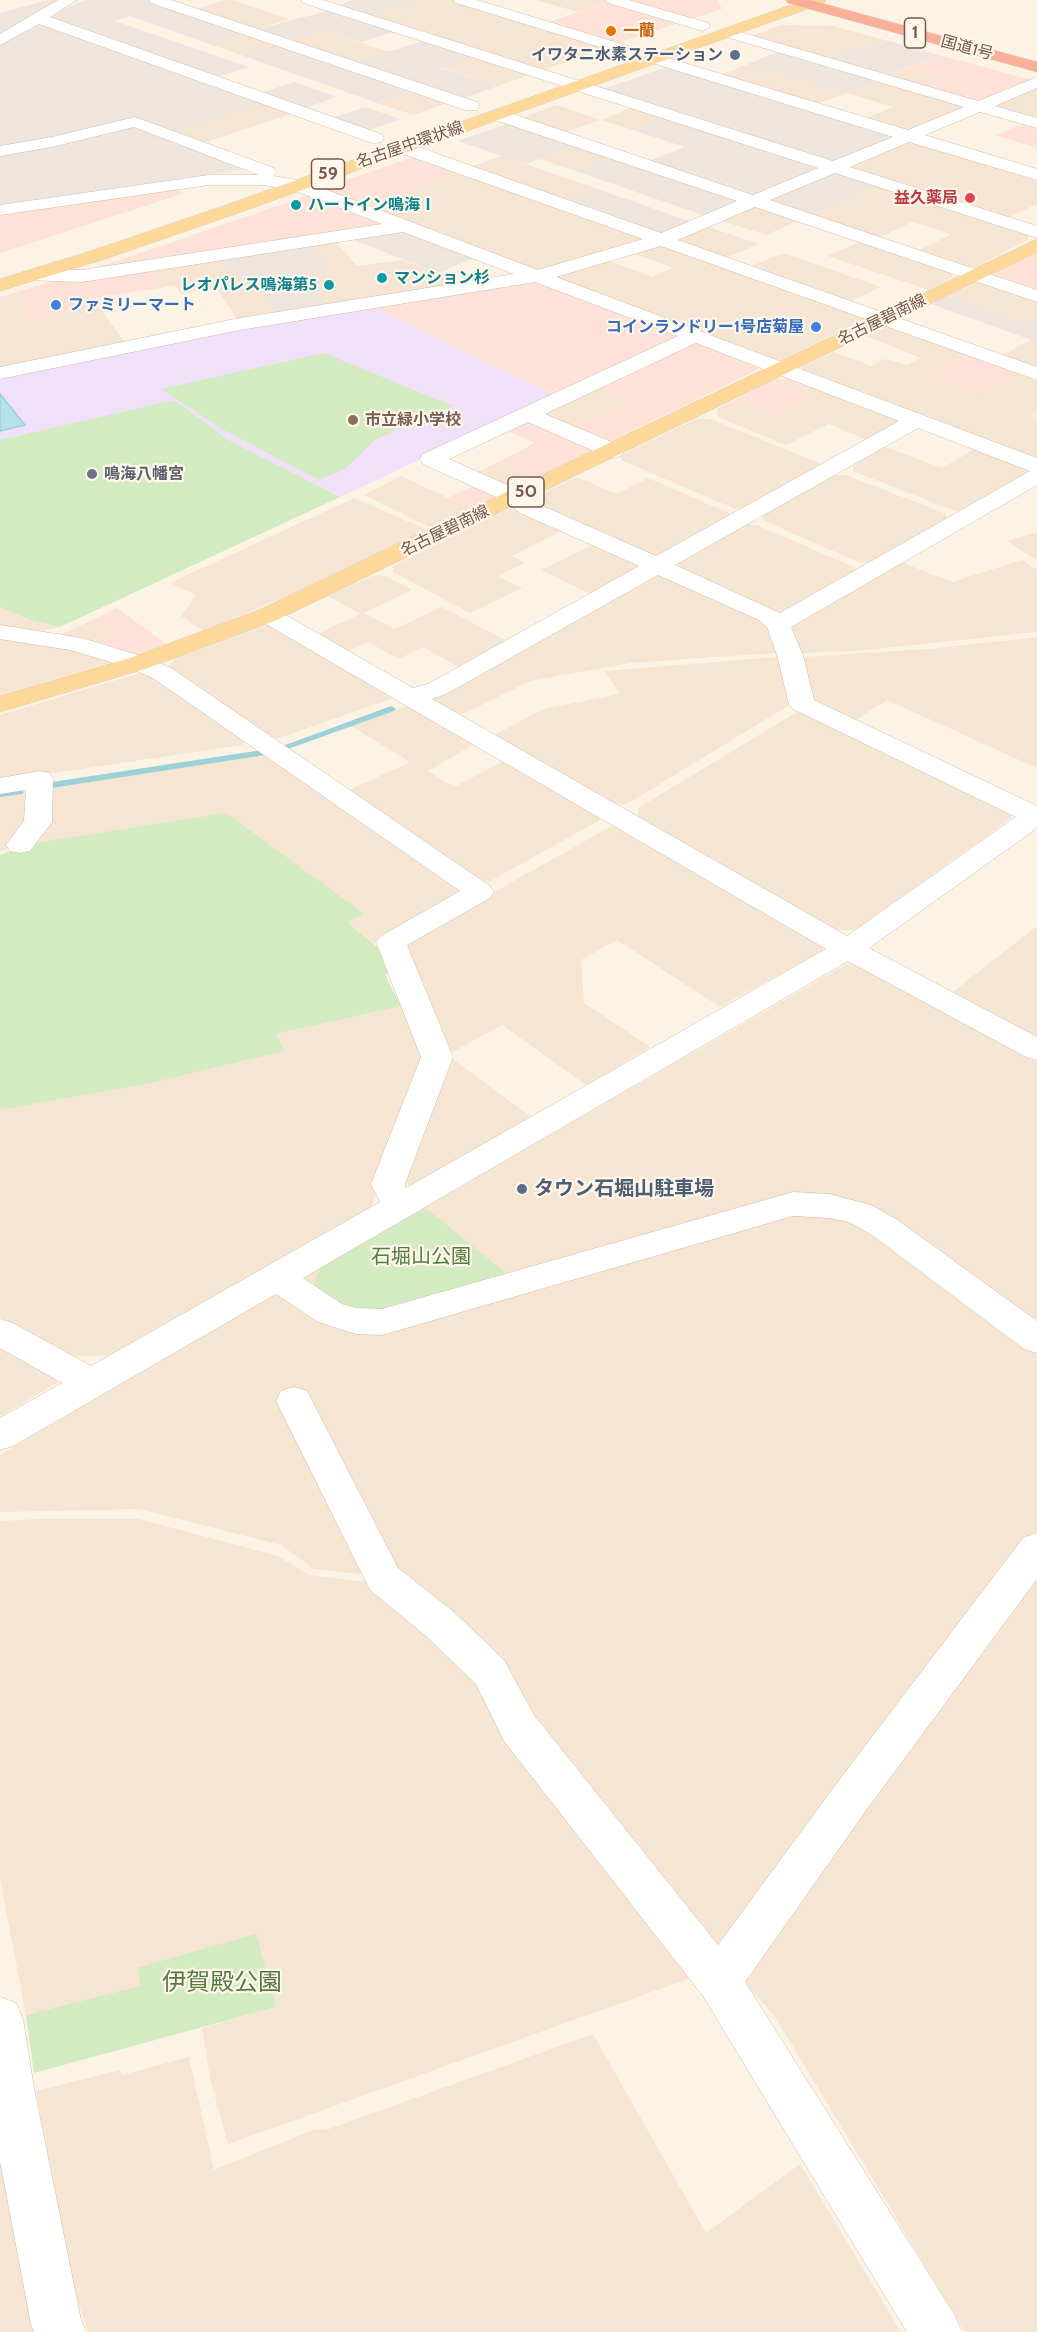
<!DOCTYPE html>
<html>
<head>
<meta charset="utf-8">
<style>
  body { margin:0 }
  canvas { display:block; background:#fdf3e4 }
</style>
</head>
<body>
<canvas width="1037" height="2332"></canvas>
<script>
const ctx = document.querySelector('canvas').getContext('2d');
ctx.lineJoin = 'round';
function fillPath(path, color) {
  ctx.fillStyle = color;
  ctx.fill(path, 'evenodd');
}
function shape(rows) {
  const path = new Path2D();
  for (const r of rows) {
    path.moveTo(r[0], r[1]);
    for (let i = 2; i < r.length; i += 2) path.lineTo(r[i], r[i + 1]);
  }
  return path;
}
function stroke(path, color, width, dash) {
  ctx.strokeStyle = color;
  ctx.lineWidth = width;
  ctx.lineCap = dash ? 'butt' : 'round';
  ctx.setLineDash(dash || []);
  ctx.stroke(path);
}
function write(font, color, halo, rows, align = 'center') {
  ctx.font = font + ' Cabin,"Noto Sans JP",sans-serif';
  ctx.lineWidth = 4.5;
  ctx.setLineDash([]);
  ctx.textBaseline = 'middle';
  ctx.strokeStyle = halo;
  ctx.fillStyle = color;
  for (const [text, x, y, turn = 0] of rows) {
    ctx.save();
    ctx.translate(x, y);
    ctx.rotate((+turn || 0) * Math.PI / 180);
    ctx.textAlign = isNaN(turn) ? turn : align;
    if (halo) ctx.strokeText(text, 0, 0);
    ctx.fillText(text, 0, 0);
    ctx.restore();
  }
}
const residential = shape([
  [225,0,231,0,290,19,254,30,192,10],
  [419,0,454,0,608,47,540,71,367,16],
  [536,0,604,0,610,2,578,12],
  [781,25,833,26,888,41,864,51,853,48,825,59,749,37],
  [322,30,390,52,354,63,287,41],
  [245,33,279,44,241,55,209,44],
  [475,56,532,74,498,86,439,67],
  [748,64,847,93,879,80,964,105,965,108,910,131,862,120,893,107,847,93,814,105,717,76],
  [909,67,946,77,922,87,885,76],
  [1037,87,1037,120,996,107,997,104],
  [415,90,451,102,413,115,377,103],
  [265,102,294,113,200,144,173,133],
  [557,105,601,120,635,106,664,116,630,129,601,120,563,133,519,119],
  [906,141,921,142,1037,177,1037,204,1005,219,848,168,849,165],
  [576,145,612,157,575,171,539,159],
  [502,156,600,190,566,203,468,168],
  [460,171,641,236,642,241,545,269,531,269,366,206],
  [880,185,1028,234,1028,240,976,267,958,266,916,252,951,234,912,222,876,239,809,216],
  [748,207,762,207,800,220,766,235,719,220],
  [706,226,759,244,723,259,677,243,678,237],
  [333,239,357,266,402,260,465,283,328,304,304,273,333,269,309,243],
  [861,241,950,270,953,277,929,290,828,256],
  [657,245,668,245,862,315,864,320,781,360,769,360,556,279,557,275,607,260,652,277,673,268,632,253],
  [783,253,881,287,847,303,746,268],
  [222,257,254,282,277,313,237,319,216,288,181,294,175,285,160,288,147,269],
  [976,283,989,283,1037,299,1037,318,1026,324,948,296],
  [16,292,30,318,100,308,125,343,0,370,0,297],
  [883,327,896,328,969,354,930,374,1020,372,1037,378,1037,413,1032,416,1037,418,1037,462,803,372,802,367,834,352,871,366,885,359,907,365,921,358,866,336],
  [1031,340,1037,342,1037,371,999,357],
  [777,379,792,379,898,420,898,425,870,441,829,424,786,445,718,417,717,409,735,400,776,415,812,397,772,381],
  [596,386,632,401,587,422,566,427,537,415],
  [696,419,711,419,819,463,822,468,748,509,735,509,621,460,621,455],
  [885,447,942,468,977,448,1028,468,1030,474,965,511,952,510,853,471,853,465],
  [498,462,536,478,518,487,510,487,477,472],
  [835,475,846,475,946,514,947,521,875,563,861,563,764,521,763,515],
  [401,476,472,509,430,527,364,495],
  [577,477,617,494,648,478,729,513,730,519,661,558,649,557,532,504,531,499],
  [354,498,425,529,424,531,296,592,204,631,181,616,196,595,170,583],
  [509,509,521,510,565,529,512,556,525,563,498,576,522,588,470,613,393,572,393,566],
  [745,524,757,525,854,567,856,573,779,614,679,569,678,563],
  [1037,532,1037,561,1007,541],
  [596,543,641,563,640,569,593,595,541,570],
  [1022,560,1037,570,1037,632,866,650,802,653,797,651,789,624,898,561,952,582],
  [654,574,661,575,767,621,776,653,630,663,530,681,465,713,449,712,429,697],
  [374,575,385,576,412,590,364,613,394,629,442,607,504,639,504,645,461,669,423,647,399,659,368,642,346,653,315,635,360,614,328,596],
  [0,607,30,620,60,627,35,632,0,627],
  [92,620,119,632,95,647,63,638,62,634],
  [267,625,272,625,392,695,391,699,279,738,269,738,167,669,175,659],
  [0,636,74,646,115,661,0,695],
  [1037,637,1037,768,887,700,853,722,813,702,803,657,929,649],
  [777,657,791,704,627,804,612,804,492,736,544,709,620,694,604,671],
  [143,672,152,673,248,739,242,745,0,781,0,715],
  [405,707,412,707,476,743,428,771,454,787,506,760,600,814,600,820,489,882,477,882,345,792,410,762,351,726],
  [797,712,805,713,1010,809,1011,818,855,930,833,930,638,818,638,808],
  [267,754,467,893,374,943,348,922,363,913,341,898,29,844,46,823,53,788],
  [23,792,26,796,24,801,32,801,30,822,10,847,0,851,0,796],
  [610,827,623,827,821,940,823,950,720,1007,617,940,581,960,584,1003,650,1047,586,1085,502,1025,447,1055,531,1117,410,1186,398,1178,446,1055,403,946,407,941],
  [1037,926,1037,1041,950,994],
  [849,963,863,964,1037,1058,1037,2332,965,2332,774,2015,689,1924,529,1719,367,1572,360,1574,314,1569,281,1545,139,1509,0,1512,0,1455,255,1305],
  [401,1006,408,1008,426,1054,406,1124,371,1207,110,1355,71,1357,0,1317,0,1110,146,1084,283,1051,276,1034],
  [0,1341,52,1370,57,1383,0,1416],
  [40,1519,139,1519,278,1556,309,1575,375,1583,485,1684,692,1969,688,1979,228,2144,210,2078,202,2028,276,2007,137,1968,142,1986,26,2015,0,1879,0,1521],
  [593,2034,706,2233,800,2164,901,2332,88,2332,72,2284,36,2091,120,2070,122,2075,189,2057,214,2170,316,2129,326,2130],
  [0,2158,35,2332,0,2332]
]);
const commercial = shape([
  [621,0,718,0,722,9,689,20],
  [610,2,681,22,616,44,546,23],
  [939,55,1032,80,982,101,972,101,922,87,945,77,909,67],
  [1026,123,1037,126,1037,148,995,135],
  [416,156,460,171,366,206,321,189],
  [178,188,182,194,0,253,0,214],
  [309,195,391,225,81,273,158,247],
  [1037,252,1037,293,996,279,995,273],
  [147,269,160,288,95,298,100,308,30,318,16,292,47,283],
  [530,281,540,282,677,334,677,339,556,396,369,305],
  [703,343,755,363,757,370,607,443,566,427,581,420,587,422,632,401,596,386,686,344],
  [969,354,1020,372,979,393,929,374],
  [772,381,813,397,776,415,735,400],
  [524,419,595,450,536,478,498,462,535,443,503,429],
  [473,486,494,495,494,498,472,509,448,498],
  [117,608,166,644,131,656,95,647,118,632,92,620]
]);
const industrial = shape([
  [48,0,62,0,0,37,0,13],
  [85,0,148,0,245,33,209,44,130,16,115,21,249,67,214,78,46,18,51,14],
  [354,0,419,0,367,16,335,6],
  [332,10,397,31,361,42,322,30,287,41,254,30],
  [33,24,46,24,265,102,173,133,138,120,0,149,0,45],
  [426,40,475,56,440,68,498,86,461,99,354,63],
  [888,41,939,55,885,76,825,59,853,48,864,51],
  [279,44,415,90,377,103,241,55],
  [780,51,879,80,847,93,748,64],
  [669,66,894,137,836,162,826,162,601,90],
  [294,82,337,97,301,109,258,94],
  [365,107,401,119,371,129,361,130,329,119],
  [664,116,815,165,817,170,756,195,745,194,646,162,685,147,630,129],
  [509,123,576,145,526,164,458,141],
  [133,124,242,166,241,170,0,205,0,152],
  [612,157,735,199,736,203,706,216,575,171],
  [827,173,842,173,880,185,809,216,771,203,771,198],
  [600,190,692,222,662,234,566,203],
  [403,229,474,258,438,273,346,237],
  [309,243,333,269,304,274,328,304,277,313,254,282,243,283,222,257],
  [948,296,1026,324,1037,318,1037,342,931,304]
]);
const education = shape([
  [369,305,556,396,340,497,227,439,174,401,0,440,0,377,250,326]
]);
const green = shape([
  [324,353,453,406,376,439,345,469,319,480,224,430,161,389],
  [174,400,227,439,340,497,60,627,30,620,0,607,0,440],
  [226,813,364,914,348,922,391,959,386,977,401,1006,276,1034,284,1051,146,1084,0,1110,0,855,29,844],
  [426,1208,508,1275,374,1310,340,1305,322,1294,314,1283,321,1267],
  [256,1934,276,2007,34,2073,26,2015,141,1986,137,1968]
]);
const water = shape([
  [0,394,25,425,0,431,0,394]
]);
const stream = shape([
  [391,706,396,709,394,711,288,749,285,750,280,747,391,706],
  [262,750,265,751,265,755,52,788,47,785,52,782,262,750],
  [19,789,24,792,22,794,0,797,0,791,19,789]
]);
const minor = shape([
  [58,0,76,0,50,17,381,134,384,138,381,142,375,143,369,142,39,24,0,45,0,34,58,0],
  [149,0,171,0,477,102,479,106,477,110,465,110,151,3,149,0],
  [301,0,323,0,833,161,893,137,649,62,647,59,649,56,661,56,908,130,964,107,723,36,720,33,723,30,733,30,978,101,1037,77,1037,88,995,106,1037,118,1037,128,980,112,925,135,1037,169,1037,180,909,142,850,167,1037,226,1037,238,835,173,770,200,1037,290,1037,302,755,207,678,240,1037,367,1037,380,661,246,556,277,1037,458,1037,485,791,627,803,655,814,700,1037,806,1037,828,869,948,1037,1037,1037,1060,1026,1057,848,961,303,1278,342,1304,356,1308,382,1309,793,1192,829,1194,871,1205,896,1219,1037,1321,1037,1353,1024,1349,872,1235,849,1222,829,1218,793,1216,382,1335,356,1334,318,1322,276,1294,13,1446,0,1450,0,1418,62,1383,0,1348,0,1319,13,1323,91,1366,380,1202,371,1184,421,1057,376,942,381,936,460,891,153,678,130,668,70,650,0,639,0,625,82,638,148,658,171,668,490,886,494,892,490,898,407,945,453,1057,405,1184,406,1188,826,949,400,702,259,620,256,615,259,610,268,608,277,610,413,688,428,684,639,566,520,513,507,502,423,464,420,459,423,454,678,336,535,282,240,330,0,379,0,367,240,318,514,274,403,232,82,282,24,280,21,276,24,272,31,270,82,270,382,224,293,190,263,185,209,185,0,215,0,205,209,175,259,175,134,127,52,147,0,156,0,146,52,137,135,117,274,168,277,172,273,176,303,181,538,270,643,239,395,151,392,147,395,143,407,143,661,233,737,201,492,119,490,115,492,111,504,111,753,195,818,168,303,3,301,0],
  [696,343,899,421,656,556,536,503,523,492,449,459,528,422,605,456,613,458,621,456,624,451,621,446,545,414,696,343],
  [918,428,1030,471,780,613,675,565,918,428],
  [658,575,759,620,767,627,777,655,789,704,793,709,1016,817,847,936,432,699,446,694,658,575],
  [454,0,477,0,635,48,637,51,629,56,623,54,456,3,454,0],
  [606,0,629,0,708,23,711,26,703,31,608,3,606,0],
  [40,771,50,773,53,779,52,822,30,851,20,853,10,851,6,845,24,821,26,790,0,794,0,778,40,771],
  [294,1387,307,1391,398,1568,454,1612,504,1660,534,1715,718,1945,837,1783,1023,1538,1037,1533,1037,1579,867,1809,745,1982,954,2314,962,2332,907,2332,703,1996,504,1741,476,1684,426,1636,370,1590,276,1401,281,1391,294,1387],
  [0,1997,16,2003,23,2019,34,2088,81,2320,86,2332,34,2332,31,2324,0,2161,0,1997]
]);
const major = shape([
  [805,0,826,0,824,3,241,212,105,259,0,291,0,279,91,251,229,204,805,0],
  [1037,239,1037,252,277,620,148,668,0,712,0,696,130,658,259,610,1037,239]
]);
const highway = shape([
  [786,0,810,0,1037,62,1037,72,788,3,786,0]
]);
const markers = [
  [611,31,6,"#e8710a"],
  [735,55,6,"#5c6f8a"],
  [970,198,6,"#e0444e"],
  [296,205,6,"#0f9aa8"],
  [382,278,6,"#0f9aa8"],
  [329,285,6,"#0f9aa8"],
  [56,305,6,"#3f7fe0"],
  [816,327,6,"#3f7fe0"],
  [353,420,6,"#8d6e63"],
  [92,474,6,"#6b7280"],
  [522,1189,6,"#5c6f8a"]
];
const farFoodnames = [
  ["一蘭",623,31]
];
const farStreetnames = [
  ["国道1号",967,48,15],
  ["名古屋中環状線",410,145,-19],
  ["名古屋碧南線",882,320,-26],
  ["名古屋碧南線",445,531,-26]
];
const farServicenames = [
  ["イワタニ水素ステーション",723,55]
];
const farHealthnames = [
  ["益久薬局",958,198]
];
const farCulturenames = [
  ["ハートイン鳴海Ⅰ",308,205],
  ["マンション杉",394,278],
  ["レオパレス鳴海第5",317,285,"right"]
];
const farShopnames = [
  ["ファミリーマート",68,305],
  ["コインランドリー1号店菊屋",804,327,"right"]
];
const farEducationnames = [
  ["市立緑小学校",365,420]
];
const farWorshipnames = [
  ["鳴海八幡宮",104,474]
];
const shields = [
  [915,33,21],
  [328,174,33],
  [526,492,36]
];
const shieldNames = [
  ["1",915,33],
  ["59",328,174],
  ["50",526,492]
];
const serviceNames = [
  ["タウン石堀山駐車場",534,1189]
];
const parkNames = [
  ["石堀山公園",421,1257]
];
const nearParknames = [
  ["伊賀殿公園",222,1983]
];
fillPath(residential, '#f5e5d2');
fillPath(commercial, '#fee2d7');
fillPath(industrial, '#ede5de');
fillPath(education, '#f0e0fa');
fillPath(green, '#d3ebc1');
fillPath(water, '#b7e1e8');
stroke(water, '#9dd1da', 1.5);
fillPath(stream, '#9dd1da');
stroke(minor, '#d1bcac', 1);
stroke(major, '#d9d0cc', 1);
stroke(highway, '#d9d0cc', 1);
fillPath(minor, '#fff');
fillPath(major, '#fed899');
fillPath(highway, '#fab098');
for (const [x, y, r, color] of markers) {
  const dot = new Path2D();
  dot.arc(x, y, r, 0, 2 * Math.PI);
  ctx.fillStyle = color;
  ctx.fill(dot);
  stroke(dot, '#fff7eb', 2);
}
write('bold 16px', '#c56008', '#fff7eb', farFoodnames, 'left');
write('16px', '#775848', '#fff7eb', farStreetnames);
write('bold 16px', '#4e5e75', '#fff7eb', farServicenames, 'right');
write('bold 16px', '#be3a42', '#fff7eb', farHealthnames, 'right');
write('bold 16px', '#0d838f', '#fff7eb', farCulturenames, 'left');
write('bold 16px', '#366cbe', '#fff7eb', farShopnames, 'left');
write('bold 16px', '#785e54', '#fff7eb', farEducationnames, 'left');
write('bold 16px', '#5b616d', '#fff7eb', farWorshipnames, 'left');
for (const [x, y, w] of shields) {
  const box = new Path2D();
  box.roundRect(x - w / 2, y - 15, w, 30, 4.5);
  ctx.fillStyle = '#fff7eb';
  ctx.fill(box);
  stroke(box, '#775848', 1.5);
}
write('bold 18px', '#775848', null, shieldNames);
write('bold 20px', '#4e5e75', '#fff7eb', serviceNames, 'left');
write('20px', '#537d40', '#fff7eb', parkNames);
write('24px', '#537d40', '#fff7eb', nearParknames);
</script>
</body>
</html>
